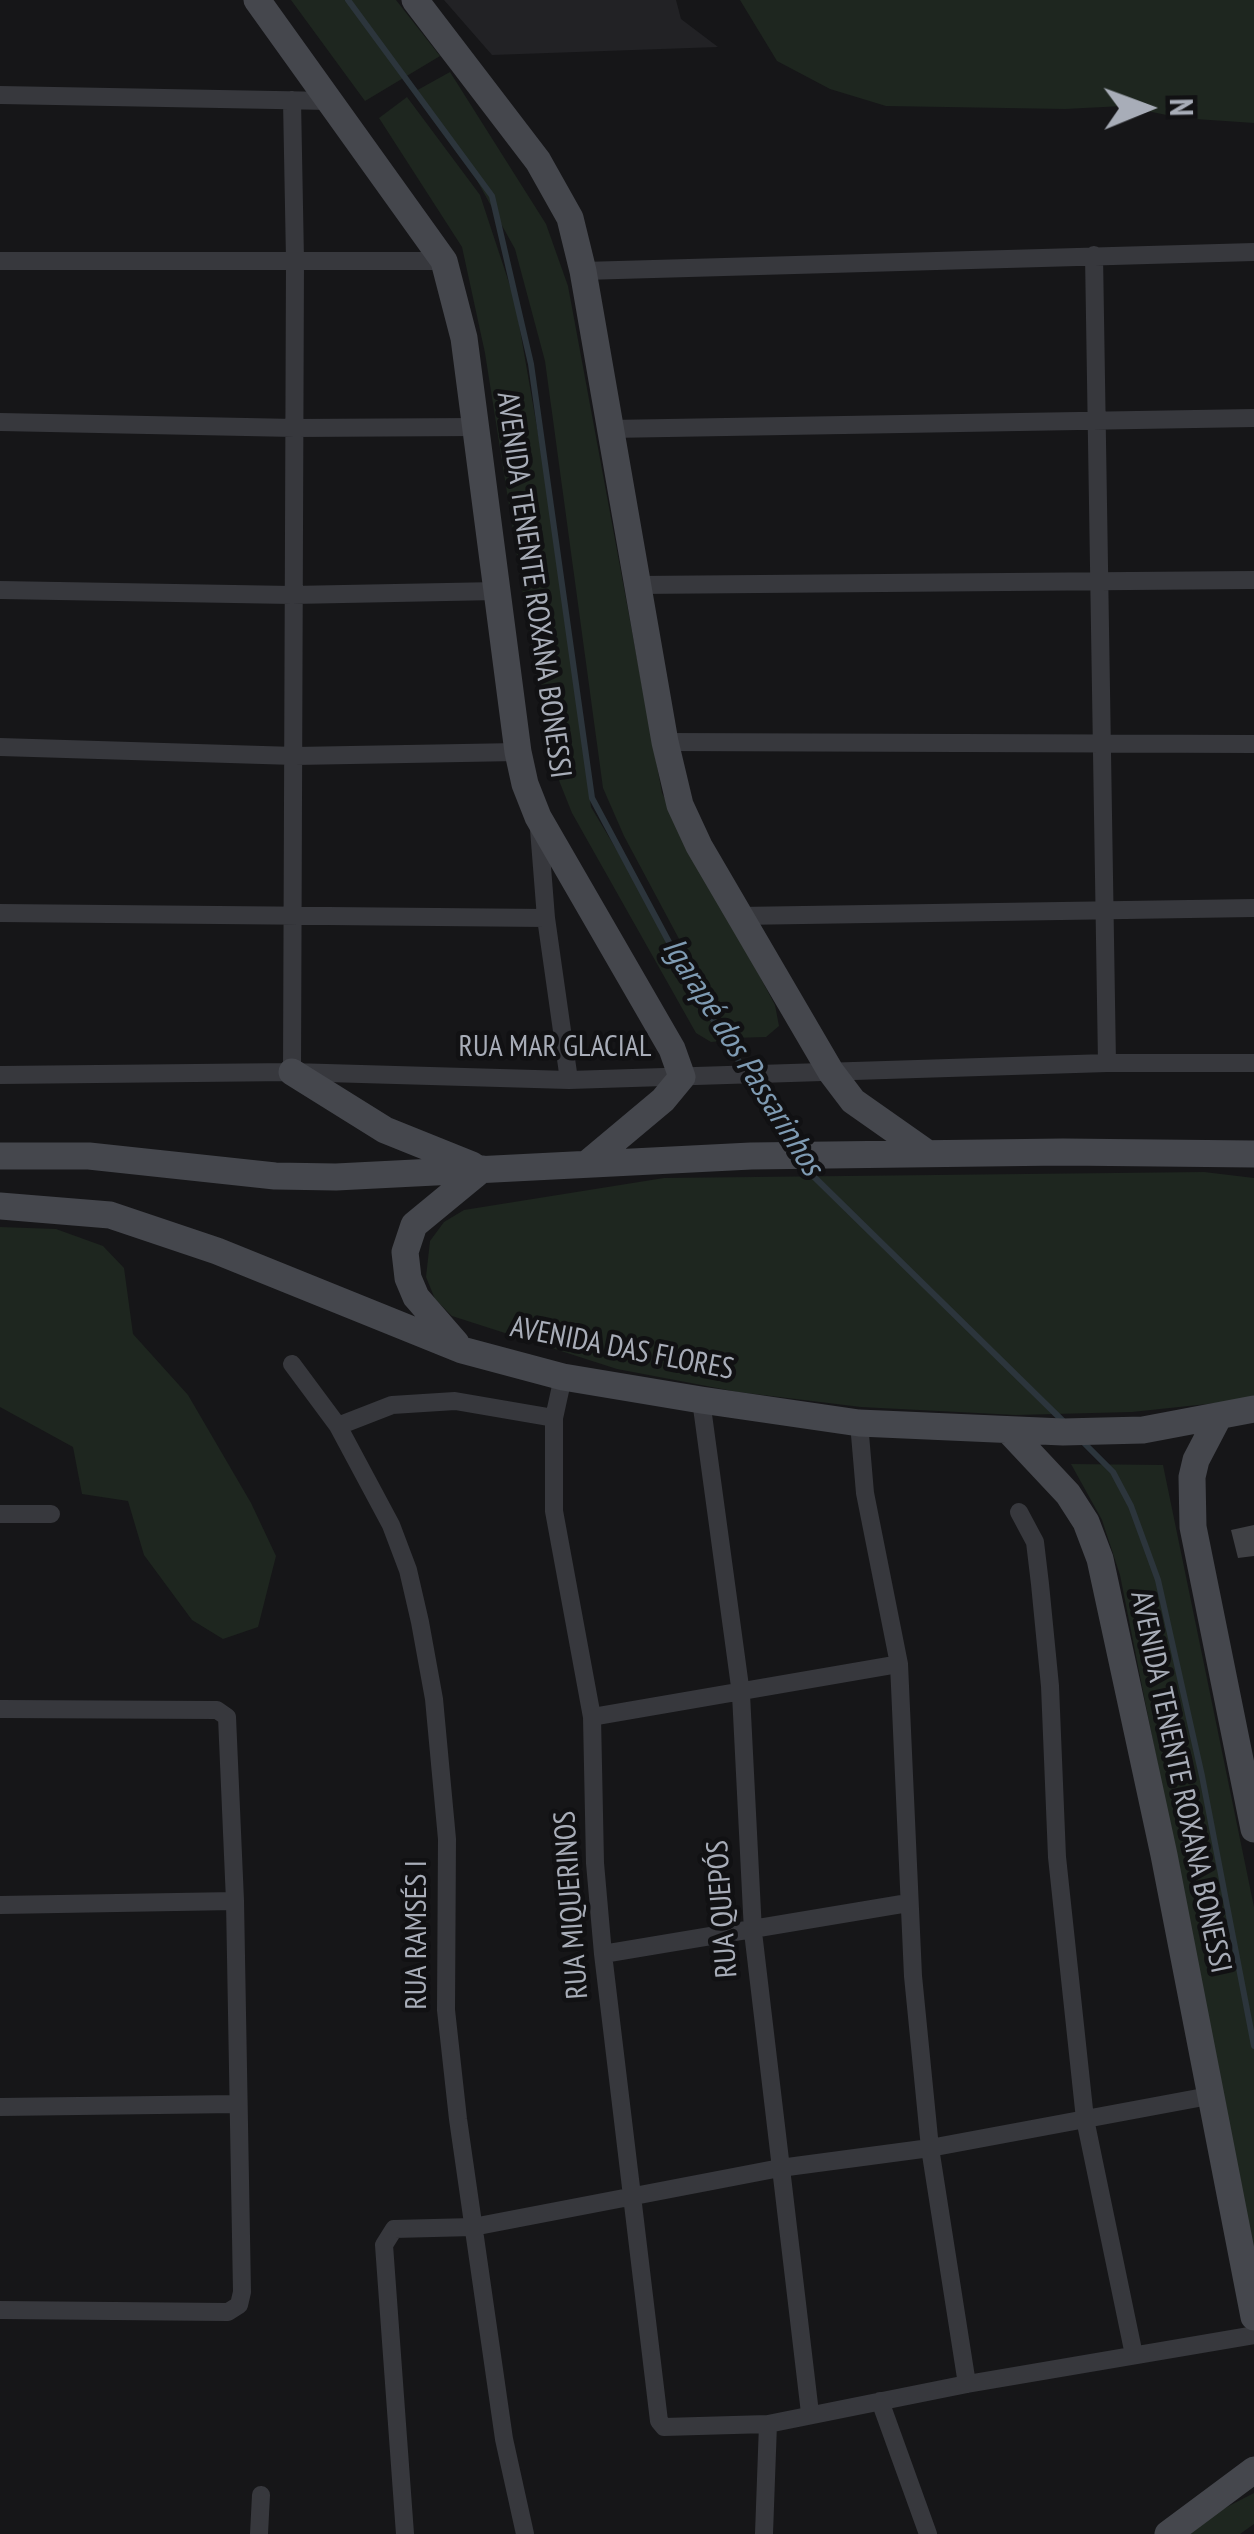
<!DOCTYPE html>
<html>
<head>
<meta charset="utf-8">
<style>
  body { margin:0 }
  #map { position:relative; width:1254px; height:2534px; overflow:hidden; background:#161618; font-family:"PT Sans Narrow",sans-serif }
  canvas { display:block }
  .north { position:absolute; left:1086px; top:48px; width:120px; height:120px; -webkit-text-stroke:9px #111113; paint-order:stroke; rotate:89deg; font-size:33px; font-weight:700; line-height:48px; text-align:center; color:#a8adb8 }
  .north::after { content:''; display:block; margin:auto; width:42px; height:54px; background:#a8adb8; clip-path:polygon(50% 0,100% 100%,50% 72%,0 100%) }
</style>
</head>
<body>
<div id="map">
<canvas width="1254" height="2534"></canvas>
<div class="north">N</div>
</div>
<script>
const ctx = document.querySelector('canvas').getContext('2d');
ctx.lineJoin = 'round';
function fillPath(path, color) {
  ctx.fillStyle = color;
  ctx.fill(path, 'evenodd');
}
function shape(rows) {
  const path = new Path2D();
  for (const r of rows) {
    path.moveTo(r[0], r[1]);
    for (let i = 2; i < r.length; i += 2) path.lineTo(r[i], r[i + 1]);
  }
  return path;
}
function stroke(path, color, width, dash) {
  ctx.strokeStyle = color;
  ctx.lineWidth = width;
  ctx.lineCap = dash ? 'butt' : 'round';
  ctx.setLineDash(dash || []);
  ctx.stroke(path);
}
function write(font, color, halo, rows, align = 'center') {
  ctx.font = font + ' "PT Sans Narrow",sans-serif';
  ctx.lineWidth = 9;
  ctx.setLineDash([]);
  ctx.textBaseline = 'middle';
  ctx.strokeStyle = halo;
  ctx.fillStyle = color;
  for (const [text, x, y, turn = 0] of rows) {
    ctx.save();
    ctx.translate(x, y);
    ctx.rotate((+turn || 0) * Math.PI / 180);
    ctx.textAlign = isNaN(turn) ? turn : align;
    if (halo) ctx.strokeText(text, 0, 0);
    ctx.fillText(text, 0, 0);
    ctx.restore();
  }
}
const built = shape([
  [444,0,676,0,681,19,718,47,492,55]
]);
const green = shape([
  [291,0,396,0,440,56,365,101],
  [740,0,1254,0,1254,123,1181,118,1123,106,1065,109,886,106,830,89,777,61],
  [450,72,546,224,568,286,662,793,775,1005,779,1026,766,1037,732,1038,624,836,603,788,545,361,515,249,474,175,414,92],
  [407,97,480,195,515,301,560,560,591,807,730,1040,711,1042,696,1033,572,813,556,773,542,714,485,353,462,247,379,118],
  [1204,1172,1254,1178,1254,1397,1226,1402,1132,1412,1016,1415,861,1407,738,1392,617,1369,452,1316,435,1299,426,1277,430,1241,444,1222,464,1210,664,1178],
  [0,1227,56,1229,103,1246,124,1268,133,1334,188,1395,251,1503,276,1556,258,1627,223,1639,192,1620,144,1555,128,1501,82,1494,73,1447,0,1407],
  [1071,1464,1163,1465,1254,1907,1254,2251,1120,1575,1102,1520],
  [1254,2493,1254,2524,1240,2534,1181,2534,1192,2525]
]);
const stream = shape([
  [348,0,492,196,531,364,592,798,693,987,743,1068],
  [750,1079,790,1145],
  [803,1166,1064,1422],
  [1081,1440,1113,1472,1131,1506,1158,1580,1202,1776,1254,2046]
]);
const building = shape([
  [1254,1525,1254,1556,1238,1558,1231,1530]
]);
const street = shape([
  [0,95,330,101],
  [292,100,295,260,292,1072],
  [1094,255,1107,1063],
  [0,261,444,261],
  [583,271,1254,252],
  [0,422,295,428,476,427],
  [609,429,1254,418],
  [636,585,1254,580],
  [0,590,292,595,498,591],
  [665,742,1254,744],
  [0,747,295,756,518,752],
  [539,829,546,918,569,1080],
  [0,913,546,918],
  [739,916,1254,908],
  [0,1075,292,1072,569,1080,1107,1063,1254,1063],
  [292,1364,338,1426,391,1525,408,1570,420,1622,434,1699,447,1839,446,2010,458,2119,504,2439,525,2534],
  [563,1377,554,1418,554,1511,592,1717,595,1863,603,1954,659,2421,664,2427,768,2424,967,2384,1254,2335],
  [701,1400,741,1694,753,1932,810,2413],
  [859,1423,865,1493,899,1664,913,1976,930,2148,967,2384],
  [338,1426,392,1405,455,1401,554,1418],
  [1019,1512,1035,1542,1040,1584,1050,1686,1057,1857,1085,2119,1134,2355],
  [0,1514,51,1514],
  [0,1709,217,1710,227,1717,235,1901,242,2292,239,2305,228,2312,0,2310],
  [592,1717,899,1664],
  [0,1905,235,1901],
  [603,1954,908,1903],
  [0,2107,237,2104],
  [880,2401,928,2534],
  [259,2534,261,2495],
  [405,2534,384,2245,394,2229,473,2227,780,2168,930,2148,1209,2096],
  [764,2534,768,2424]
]);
const secondary = shape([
  [257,0,444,261,464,338,518,752,525,784,538,817,672,1049,682,1077,663,1100,589,1162],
  [415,0,538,161,570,218,583,271,665,742,680,805,699,846,831,1072,853,1101,927,1153],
  [292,1072,385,1130,472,1165],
  [0,1156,89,1156,275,1176,336,1177,751,1156,1063,1152,1254,1154],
  [0,1206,110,1215,217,1251,462,1350,563,1377,701,1400,859,1423,1063,1432,1143,1430,1254,1409],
  [456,1343,416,1297,408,1278,405,1252,414,1225,482,1169],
  [1218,1418,1196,1460,1192,1477,1193,1527,1254,1829],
  [1008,1430,1068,1494,1086,1522,1100,1559,1164,1855,1254,2317],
  [1168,2534,1254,2470]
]);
const streetNames = [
  ["AVENIDA TENENTE ROXANA BONESSI",533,585,82],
  ["RUA MAR GLACIAL",555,1047],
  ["AVENIDA DAS FLORES",622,1349,11],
  ["AVENIDA TENENTE ROXANA BONESSI",1180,1782,78],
  ["RUA MIQUERINOS",572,1905,-94],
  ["RUA QUEPÓS",723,1909,-94],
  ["RUA RAMSÉS I",417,1935,-90]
];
const waterNames = [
  ["Igarapé dos Passarinhos",742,1057,58]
];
fillPath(built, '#222225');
fillPath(green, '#1e261f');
stroke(stream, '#2c353c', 6);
fillPath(building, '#404145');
stroke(street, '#37383d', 18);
stroke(secondary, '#45474d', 27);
write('30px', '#a8adb8', '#111113', streetNames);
write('italic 33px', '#7f9bb3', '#111113', waterNames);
</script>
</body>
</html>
